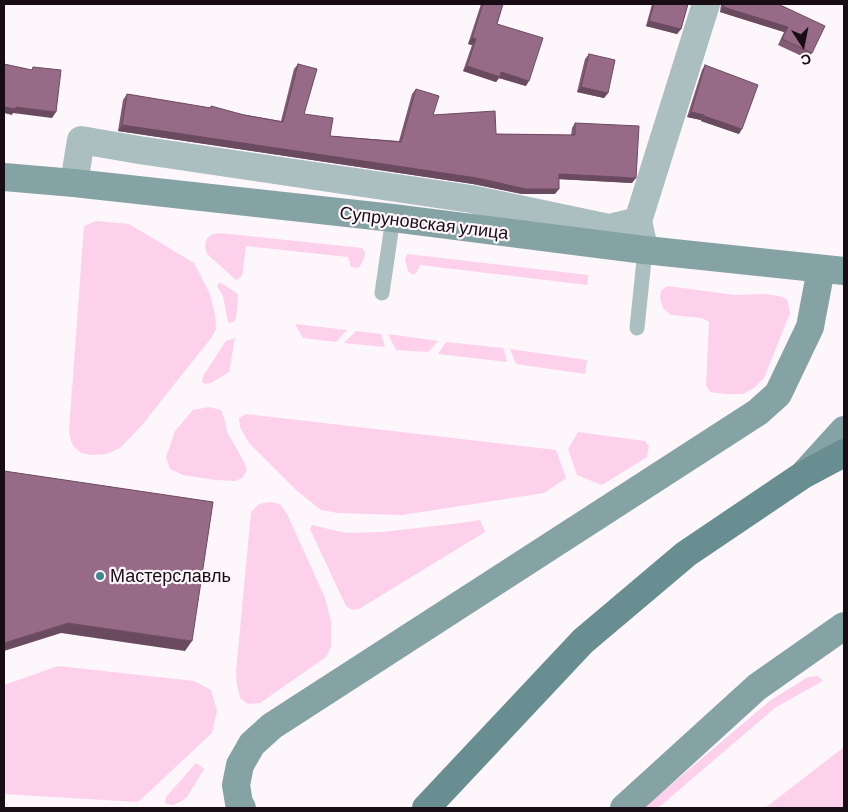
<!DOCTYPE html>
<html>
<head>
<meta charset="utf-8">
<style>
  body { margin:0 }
  #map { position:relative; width:848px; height:812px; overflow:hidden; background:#fdf6fa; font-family:Barlow,sans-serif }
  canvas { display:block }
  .frame { position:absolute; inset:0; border:5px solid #190d15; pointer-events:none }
  .north { position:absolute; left:778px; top:20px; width:50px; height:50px; -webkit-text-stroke:4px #fdf6fa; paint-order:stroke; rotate:169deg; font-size:14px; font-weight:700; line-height:20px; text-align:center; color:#190d15 }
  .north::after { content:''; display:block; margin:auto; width:18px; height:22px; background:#190d15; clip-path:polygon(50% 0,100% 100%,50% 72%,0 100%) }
</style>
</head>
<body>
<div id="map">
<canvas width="848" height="812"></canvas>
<div class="frame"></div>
<div class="north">С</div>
</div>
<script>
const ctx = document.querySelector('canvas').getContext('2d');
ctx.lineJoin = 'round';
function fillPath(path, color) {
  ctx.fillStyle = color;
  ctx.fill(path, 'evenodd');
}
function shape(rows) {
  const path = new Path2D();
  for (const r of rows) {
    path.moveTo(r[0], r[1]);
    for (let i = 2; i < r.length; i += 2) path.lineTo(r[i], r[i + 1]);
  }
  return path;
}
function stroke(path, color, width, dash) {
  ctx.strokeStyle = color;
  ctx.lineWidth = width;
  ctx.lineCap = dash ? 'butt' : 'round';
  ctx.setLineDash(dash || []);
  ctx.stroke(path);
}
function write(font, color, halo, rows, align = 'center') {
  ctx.font = font + ' Barlow,sans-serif';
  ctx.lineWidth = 4.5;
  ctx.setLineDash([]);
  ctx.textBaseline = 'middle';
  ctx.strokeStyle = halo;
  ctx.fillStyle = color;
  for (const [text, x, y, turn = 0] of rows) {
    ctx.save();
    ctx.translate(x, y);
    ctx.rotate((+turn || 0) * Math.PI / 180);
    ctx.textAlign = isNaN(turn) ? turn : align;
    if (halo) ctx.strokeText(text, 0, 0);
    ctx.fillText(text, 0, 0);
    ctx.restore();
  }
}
const green = shape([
  [96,221,129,224,194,263,210,294,215,315,216,329,211,338,142,425,120,448,106,454,91,455,81,453,74,447,71,441,69,431,84,226],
  [220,233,362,248,365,253,364,258,360,266,357,268,351,267,348,257,246,246,242,276,236,280,207,254,205,245,207,238,213,234],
  [407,254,588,275,587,285,420,265,416,273,413,275,408,271,405,260],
  [220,282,238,294,236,319,232,323,228,322,223,296,217,286],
  [667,286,735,295,764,294,779,296,787,299,790,313,764,378,754,388,743,394,726,394,710,392,706,385,709,322,702,318,671,315,663,308,660,298,661,291],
  [295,324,347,330,336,342,303,338],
  [356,331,381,334,385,347,344,343],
  [388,334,438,341,428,352,396,350],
  [235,338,229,372,211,383,205,384,202,382,203,376,226,341],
  [446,342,503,348,507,362,438,354],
  [510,349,587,360,585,374,516,364],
  [209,407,221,410,225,421,227,432,244,462,247,470,242,478,235,481,216,480,183,475,170,469,166,457,175,431,193,410],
  [246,414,556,450,566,478,544,493,402,515,338,513,321,510,297,491,249,443,240,427,239,418],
  [578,432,645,441,649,446,647,457,602,485,577,475,568,449],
  [270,502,280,504,287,514,325,598,331,622,331,647,326,657,260,703,248,704,240,698,237,685,236,672,251,512,259,504],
  [480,520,485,532,359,609,352,610,346,606,310,529,312,525,346,533,382,532,461,523],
  [58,666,194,681,211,690,217,711,212,733,138,802,4,794,4,685],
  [818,676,823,681,776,707,658,808,643,808,771,700,808,677],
  [844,747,844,808,765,808],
  [196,763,204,769,187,797,180,802,172,805,165,803,166,797]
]);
const lane = shape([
  [382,293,393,218],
  [637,328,645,250]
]);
const street = shape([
  [74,183,81,140,139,150,471,199,609,228,638,221],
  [642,239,638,221,706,4]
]);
const secondary = shape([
  [4,177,74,183,393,218,645,250,844,271],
  [805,473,844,430],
  [242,808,239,803,236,785,240,765,252,744,272,726,758,412,778,394,810,327,821,269],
  [624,808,757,687,844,626]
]);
const primary = shape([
  [426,808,583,641,686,554,803,475,844,453]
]);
const wall = shape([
  [481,4,503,4,497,24,526,86,499,78,496,82,463,71,472,45,468,44],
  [652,4,688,4,681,29,677,34,646,26],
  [721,4,778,4,812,53,808,59,778,45,784,32,720,12],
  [589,54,608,93,604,98,577,92,585,59],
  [298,64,304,114,330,136,399,141,412,94,416,89,433,115,496,134,571,135,572,128,575,123,632,183,559,179,555,194,522,194,473,184,118,131,123,100,127,94,281,121,294,69],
  [705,65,739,134,701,121,701,120,687,117,702,70]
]);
const shadedWall = shape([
  [723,7,788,27,784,32,720,12],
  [649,21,681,29,677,34,646,26],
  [472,38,476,39,472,45,468,44],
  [467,66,501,72,529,81,526,86,499,78,496,82,463,71],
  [581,87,608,93,604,98,577,92],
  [4,107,16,107,56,112,52,118,13,113,12,115,4,113],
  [691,112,704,115,701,120,687,117],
  [704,116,742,129,739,134,701,121],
  [122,125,559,189,555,194,522,194,473,184,118,131],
  [559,174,636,178,632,183,556,179],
  [68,623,192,641,185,651,61,633,4,651,4,643]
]);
const building = shape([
  [483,4,503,4,497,24,543,38,529,81,501,72,500,77,467,66,476,39,472,38,483,4],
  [654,4,688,4,681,29,649,21,654,4],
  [724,4,778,4,825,26,812,53,782,39,788,27,723,7,724,4],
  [589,54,615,60,608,93,581,87,589,54],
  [4,64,32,70,33,67,61,70,56,112,16,107,15,109,4,107,4,64],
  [298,64,317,69,304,114,333,118,330,136,401,142,416,89,439,96,433,115,495,111,496,134,575,135,575,123,639,126,636,178,559,174,559,189,526,189,477,178,122,125,127,94,211,108,211,106,244,115,283,122,298,64],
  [705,65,758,85,742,129,704,116,704,115,691,112,705,65],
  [4,471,213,502,192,641,68,623,4,643,4,471]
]);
const markers = [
  [100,576,5,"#3f878d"]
];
const streetNames = [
  ["Супруновская улица",424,223,7]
];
const poiNames = [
  ["Мастерславль",110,576]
];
fillPath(green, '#fdd1ec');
stroke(lane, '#abbfc0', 15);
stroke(street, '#abbfc0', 28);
stroke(secondary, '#85a3a5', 28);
stroke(primary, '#698e91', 28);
fillPath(wall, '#825b74');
fillPath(shadedWall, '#6a4a5e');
fillPath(building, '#976a87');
stroke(building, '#6a4a5e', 1);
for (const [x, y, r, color] of markers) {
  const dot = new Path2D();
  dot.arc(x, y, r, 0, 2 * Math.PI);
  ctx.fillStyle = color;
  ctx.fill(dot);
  stroke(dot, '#fdf6fa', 2);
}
write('18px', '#190d15', '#fdf6fa', streetNames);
write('18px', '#190d15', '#fdf6fa', poiNames, 'left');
</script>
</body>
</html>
